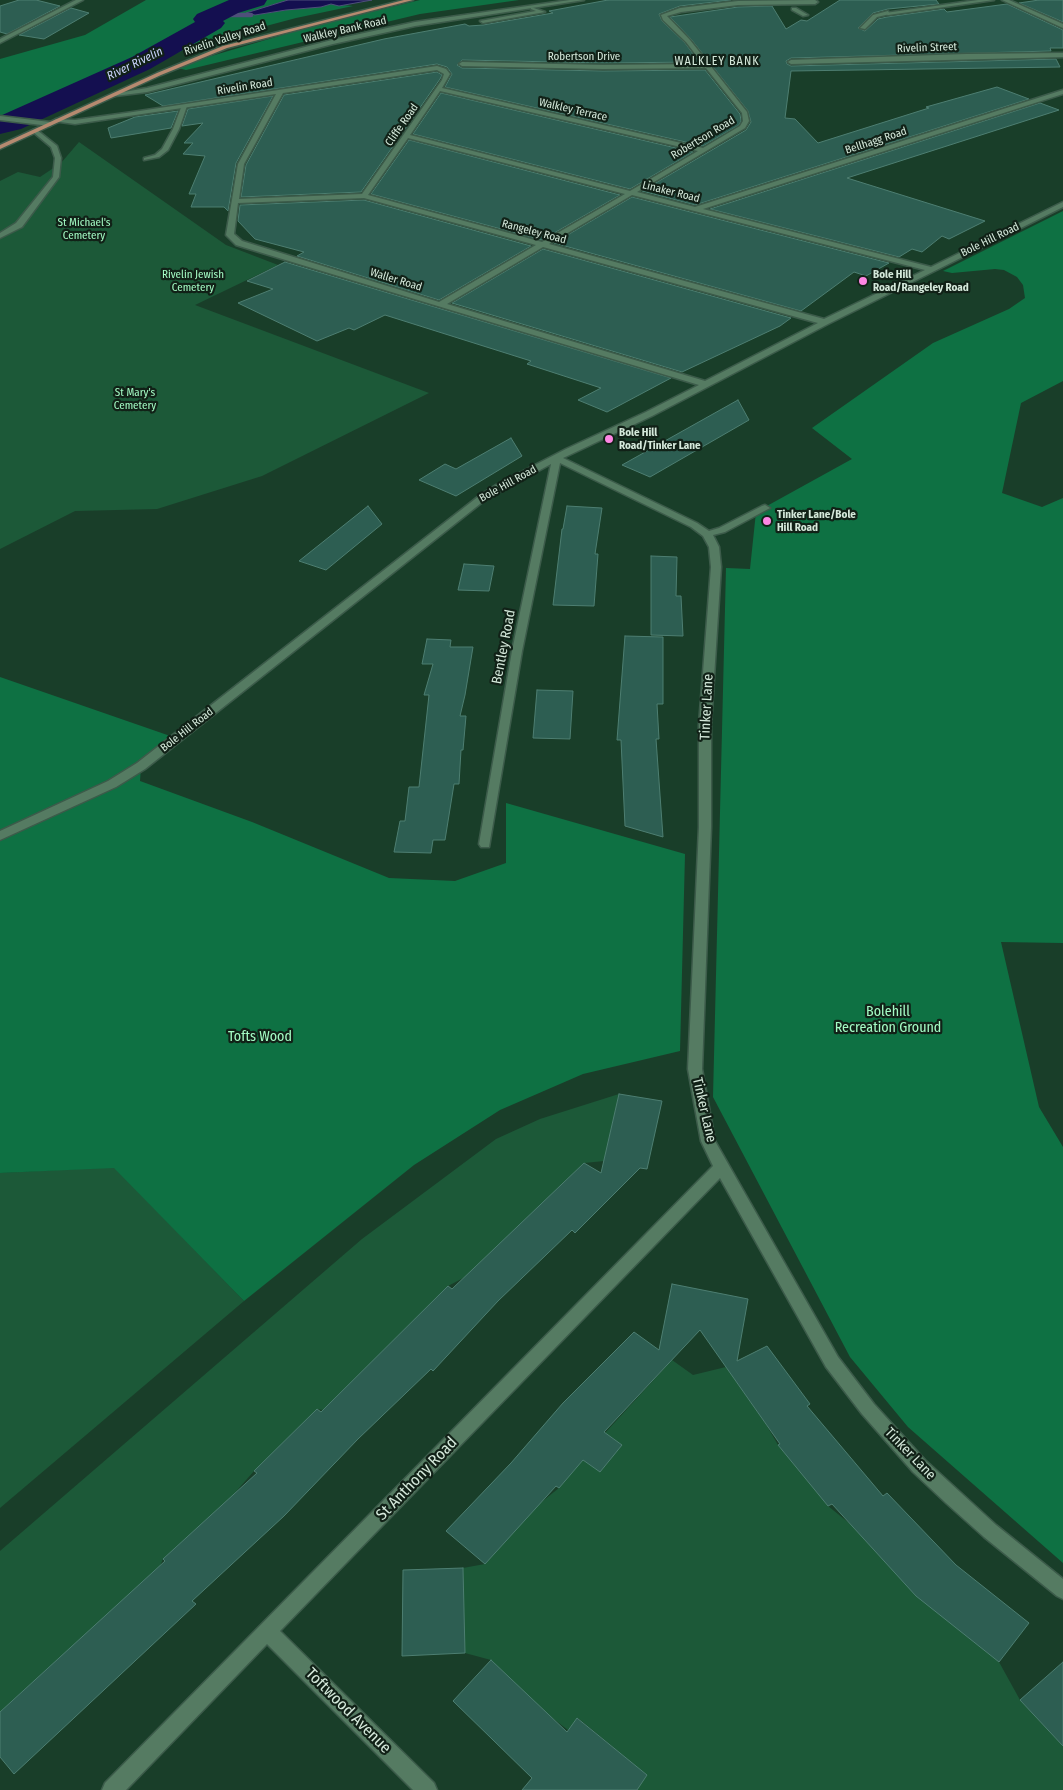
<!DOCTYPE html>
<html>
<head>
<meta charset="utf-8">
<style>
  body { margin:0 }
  canvas { display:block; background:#193e29 }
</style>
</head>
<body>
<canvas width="1063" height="1790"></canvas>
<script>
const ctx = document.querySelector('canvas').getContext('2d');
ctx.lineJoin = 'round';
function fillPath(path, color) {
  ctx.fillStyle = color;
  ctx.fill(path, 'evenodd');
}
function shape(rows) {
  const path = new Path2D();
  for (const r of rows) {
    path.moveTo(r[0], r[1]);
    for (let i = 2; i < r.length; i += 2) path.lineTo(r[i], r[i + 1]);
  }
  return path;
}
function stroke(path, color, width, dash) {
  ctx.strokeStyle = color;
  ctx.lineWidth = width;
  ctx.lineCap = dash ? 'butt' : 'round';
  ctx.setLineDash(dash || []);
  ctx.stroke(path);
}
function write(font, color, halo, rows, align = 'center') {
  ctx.font = font + ' "Fira Sans Condensed",sans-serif';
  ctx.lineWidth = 4.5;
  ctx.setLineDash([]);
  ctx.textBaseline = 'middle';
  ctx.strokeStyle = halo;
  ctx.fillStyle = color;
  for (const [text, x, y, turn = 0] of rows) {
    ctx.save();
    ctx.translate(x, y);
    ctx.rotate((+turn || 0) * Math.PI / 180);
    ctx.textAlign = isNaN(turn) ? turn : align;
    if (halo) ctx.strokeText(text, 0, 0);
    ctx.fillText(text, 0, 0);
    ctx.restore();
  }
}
const green = shape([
  [79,142,226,245,278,265,195,305,429,393,262,476,157,509,75,511,0,549,0,181,18,172,40,177,61,163],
  [619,1094,604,1161,584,1163,465,1277,448,1286,323,1410,317,1409,254,1471,232,1496,163,1559,160,1566,0,1712,0,1551,362,1239,496,1139,540,1119],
  [114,1167,244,1301,0,1508,0,1173],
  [672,1360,693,1375,726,1367,767,1426,778,1445,828,1506,849,1523,905,1583,929,1606,999,1662,1020,1700,1063,1746,1063,1790,637,1790,647,1775,578,1718,568,1730,551,1717,491,1660,465,1653,463,1568,485,1564,539,1504,559,1488,583,1460,600,1472,622,1445,605,1433]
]);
const forest = shape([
  [146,0,288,0,246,13,255,15,286,10,321,7,331,4,353,6,296,18,206,42,141,66,43,109,0,132,0,59,85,35],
  [420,0,519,0,420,14,186,70,174,67,313,26],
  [1063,211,1063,381,1021,403,1002,493,1042,507,1063,498,1063,943,1001,942,1039,1107,1063,1147,1063,1563,908,1427,850,1357,713,1097,726,568,750,569,756,512,852,459,812,428,933,343,1009,309,1025,298,1023,285,1017,277,1004,270,995,269,952,273,943,271],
  [0,677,176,738,141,766,140,781,252,822,389,878,455,881,506,863,506,803,685,854,680,1051,583,1074,500,1110,414,1165,244,1301,114,1168,0,1173]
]);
const water = shape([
  [288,0,372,0,339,6,331,4,321,7,286,10,255,15,246,13,288,0]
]);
const stream = shape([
  [218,15,251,15]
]);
const river = shape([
  [229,0,267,0,264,5,238,13,223,21,225,23,221,28,150,69,21,129,0,134,0,116,132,57,195,22,193,19,197,14,229,0]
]);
const building = shape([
  [19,0,36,0,60,6,7,34,0,32,0,6,19,0],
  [608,0,731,0,680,6,659,14,662,21,685,43,699,62,603,63,462,60,457,65,462,68,603,71,705,70,740,114,741,121,739,125,703,146,445,87,452,74,447,67,437,64,163,106,145,95,384,39,465,24,469,26,483,25,553,13,549,11,608,0],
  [840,0,936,0,939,4,888,9,873,13,858,28,865,31,878,19,887,17,944,9,947,12,1007,4,1063,30,1063,48,1050,48,1051,51,791,58,786,61,787,64,791,66,1056,59,1060,67,791,71,785,118,795,119,818,143,929,108,926,107,997,87,1029,99,695,205,642,191,746,130,751,122,748,111,691,39,670,17,738,7,772,6,786,29,801,20,807,21,840,0],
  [1039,0,1063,0,1063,22,1019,3,1039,0],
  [71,8,89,13,44,39,19,35,71,8],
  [437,72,442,75,440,79,361,192,241,197,246,165,284,95,437,72],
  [441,93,693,152,630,189,413,134,441,93],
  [273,96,236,163,228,211,224,207,191,207,196,194,189,194,205,156,183,154,193,143,184,143,203,123,182,126,188,109,273,96],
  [1040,103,1059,110,847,178,985,221,949,239,942,236,922,252,912,249,899,257,710,209,1040,103],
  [178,111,171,128,111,138,108,128,135,117,178,111],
  [409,140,620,195,542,240,371,194,409,140],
  [632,197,889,263,866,276,854,272,801,311,554,243,632,197],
  [364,200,531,246,439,300,297,256,304,252,255,239,238,221,240,205,364,200],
  [543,249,791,318,780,326,682,372,452,303,543,249],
  [285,262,671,378,607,412,578,400,601,388,527,364,531,361,385,315,354,330,349,328,317,341,238,303,273,289,247,281,285,262],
  [738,400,749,420,650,477,622,465,738,400],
  [511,438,522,456,456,496,419,480,445,464,456,469,511,438],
  [368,506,382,524,326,570,299,561,368,506],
  [567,506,602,508,595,554,598,554,594,606,553,605,562,529,563,529,567,506],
  [651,556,677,557,676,596,681,596,683,636,651,635,651,556],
  [464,564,494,566,489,591,458,590,464,564],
  [625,636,663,637,663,704,657,704,659,739,656,739,663,837,625,826,621,740,617,740,625,636],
  [427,639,451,640,450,647,473,647,465,695,460,716,466,716,463,750,461,750,459,784,454,784,445,840,433,840,431,853,394,852,400,821,405,821,409,787,419,787,429,695,424,695,433,664,422,664,427,639],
  [537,690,573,691,570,739,533,738,537,690],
  [619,1094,662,1101,647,1169,640,1168,575,1233,572,1230,498,1301,433,1371,431,1369,358,1439,284,1516,192,1601,196,1604,14,1774,0,1757,0,1712,165,1561,163,1559,257,1473,254,1471,317,1409,321,1412,448,1286,452,1289,584,1163,601,1173,619,1094],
  [672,1284,748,1299,737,1361,767,1346,810,1404,807,1406,883,1496,887,1493,956,1565,1029,1623,999,1662,916,1596,832,1504,828,1506,778,1445,780,1444,700,1330,604,1432,622,1445,600,1472,583,1460,559,1488,556,1486,485,1564,446,1531,511,1463,563,1403,634,1332,659,1350,672,1284],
  [463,1568,465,1653,402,1656,403,1570,463,1568],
  [491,1660,567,1732,577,1718,647,1775,637,1790,522,1790,532,1778,453,1701,491,1660],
  [1063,1662,1063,1746,1020,1700,1063,1662]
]);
const lane = shape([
  [531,7,545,12,483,23,480,21,536,11,531,9,531,7],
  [792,8,796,8,808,15,803,16,792,10,792,8],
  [888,11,890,14,877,17,865,29,860,28,873,15,888,11],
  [182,105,187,106,179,129,168,150,159,157,144,160,144,158,155,155,162,149,173,129,182,105],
  [33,130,37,130,57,146,61,158,59,177,22,227,0,238,0,233,16,223,53,177,55,158,51,147,33,132,33,130]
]);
const street = shape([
  [76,0,83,0,0,43,0,39,76,0],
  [570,0,584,0,415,26,333,44,147,92,115,96,112,94,147,88,332,40,415,22,570,0],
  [978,0,994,0,888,15,885,13,978,0],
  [1002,0,1009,0,1063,24,1063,28,1002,0],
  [738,1,815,0,818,2,815,4,738,5,681,12,667,16,690,40,747,112,749,121,745,128,637,192,695,207,1063,90,1063,94,703,209,931,267,1063,202,1063,207,828,324,652,416,563,458,697,523,709,531,719,528,762,506,765,505,770,508,725,532,713,535,719,547,721,567,711,725,711,827,702,1069,715,1141,838,1357,874,1404,925,1460,996,1525,1063,1579,1063,1599,1057,1596,984,1537,946,1503,913,1472,862,1414,826,1367,720,1178,280,1631,434,1783,437,1790,413,1790,267,1644,126,1790,102,1790,105,1783,713,1166,701,1141,688,1069,699,827,699,725,711,567,709,547,703,536,691,527,560,463,522,651,489,847,481,847,479,844,512,651,551,464,485,500,145,769,116,787,0,840,0,831,108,781,137,763,479,496,496,485,566,449,646,412,699,385,236,245,226,235,238,164,276,94,75,124,53,121,56,119,75,120,133,112,437,66,446,69,450,74,442,88,703,148,740,126,743,121,742,113,706,68,603,69,462,66,459,64,462,62,603,65,703,64,686,42,663,20,661,15,680,8,738,1],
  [437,70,444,74,442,80,362,194,239,199,244,164,283,93,437,70],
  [440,91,698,151,630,191,410,135,440,91],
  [408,138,625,194,542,242,368,195,408,138],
  [632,195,925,270,824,319,549,244,632,195],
  [364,198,536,245,439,302,242,241,234,234,238,203,364,198],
  [543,247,818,323,705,381,447,304,543,247],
  [1063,53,1063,57,791,64,788,62,791,60,966,54,1063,53],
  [0,116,50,122,53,124,50,126,0,120,0,116]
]);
const primary = shape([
  [404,0,413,0,227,48,161,75,0,149,0,145,157,73,223,46,404,0]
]);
const markers = [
  [863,281,5,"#fd86e3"],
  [609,439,5,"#fd86e3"],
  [767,521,5,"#fd86e3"]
];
const farStreetnames = [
  ["Walkley Bank Road",345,30,-13],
  ["Rivelin Valley Road",225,39,-18],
  ["Rivelin Street",927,48,-2],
  ["Robertson Drive",584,57],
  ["Rivelin Road",245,87,-9],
  ["Walkley Terrace",573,110,13],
  ["Cliffe Road",402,125,-55],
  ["Robertson Road",703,138,-31],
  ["Bellhagg Road",876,141,-18],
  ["Linaker Road",671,192,14],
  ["Rangeley Road",534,232,15],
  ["Bole Hill Road",990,240,-26],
  ["Waller Road",396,280,17],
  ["Bole Hill Road",508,484,-29],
  ["Bole Hill Road",187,730,-38]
];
const farParknames = [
  ["St Michael's",84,223],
  ["Cemetery",84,236],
  ["Rivelin Jewish",193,275],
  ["Cemetery",193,288],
  ["St Mary's",135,393],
  ["Cemetery",135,406]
];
const farPoinames = [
  ["Bole Hill",873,275],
  ["Road/Rangeley Road",873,288],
  ["Bole Hill",619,433],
  ["Road/Tinker Lane",619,446],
  ["Tinker Lane/Bole",777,515],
  ["Hill Road",777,528]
];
const farNeighbourhoodnames = [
  ["WALKLEY BANK",717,62]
];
const farWaternames = [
  ["River Rivelin",135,64,-26]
];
const streetNames = [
  ["Bentley Road",504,647,-79],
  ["Tinker Lane",707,707,-87],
  ["Tinker Lane",704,1110,77],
  ["Tinker Lane",910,1454,46]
];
const parkNames = [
  ["Bolehill",888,1012],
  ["Recreation Ground",888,1028],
  ["Tofts Wood",260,1037]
];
const nearStreetnames = [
  ["St Anthony Road",417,1479,-46],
  ["Toftwood Avenue",348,1711,45]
];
fillPath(green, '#1c5938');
fillPath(forest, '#0e7143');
fillPath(water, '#140f50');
stroke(water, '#4e507a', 1);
stroke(stream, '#4e507a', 4.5);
fillPath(river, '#140f50');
fillPath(building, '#2d5e52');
stroke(building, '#4d7e71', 1);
stroke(lane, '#3c5b4a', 3);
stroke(street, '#3c5b4a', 3);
stroke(primary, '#3c5b4a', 3);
fillPath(lane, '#557b62');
fillPath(street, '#557b62');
fillPath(primary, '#b68a70');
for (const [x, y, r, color] of markers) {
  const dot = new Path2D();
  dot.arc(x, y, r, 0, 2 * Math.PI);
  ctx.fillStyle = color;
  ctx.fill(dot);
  stroke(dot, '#112117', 2);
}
write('11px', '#d5e9db', '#112117', farStreetnames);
write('11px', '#a4fcc5', '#112117', farParknames);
write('bold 11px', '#d5e9db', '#112117', farPoinames, 'left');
ctx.letterSpacing = '1px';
write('12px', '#d5e9db', '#112117', farNeighbourhoodnames);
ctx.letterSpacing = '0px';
write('italic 12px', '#c8d0f9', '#112117', farWaternames);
write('14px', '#d5e9db', '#112117', streetNames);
write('14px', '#a4fcc5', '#112117', parkNames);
write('16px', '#d5e9db', '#112117', nearStreetnames);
</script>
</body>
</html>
